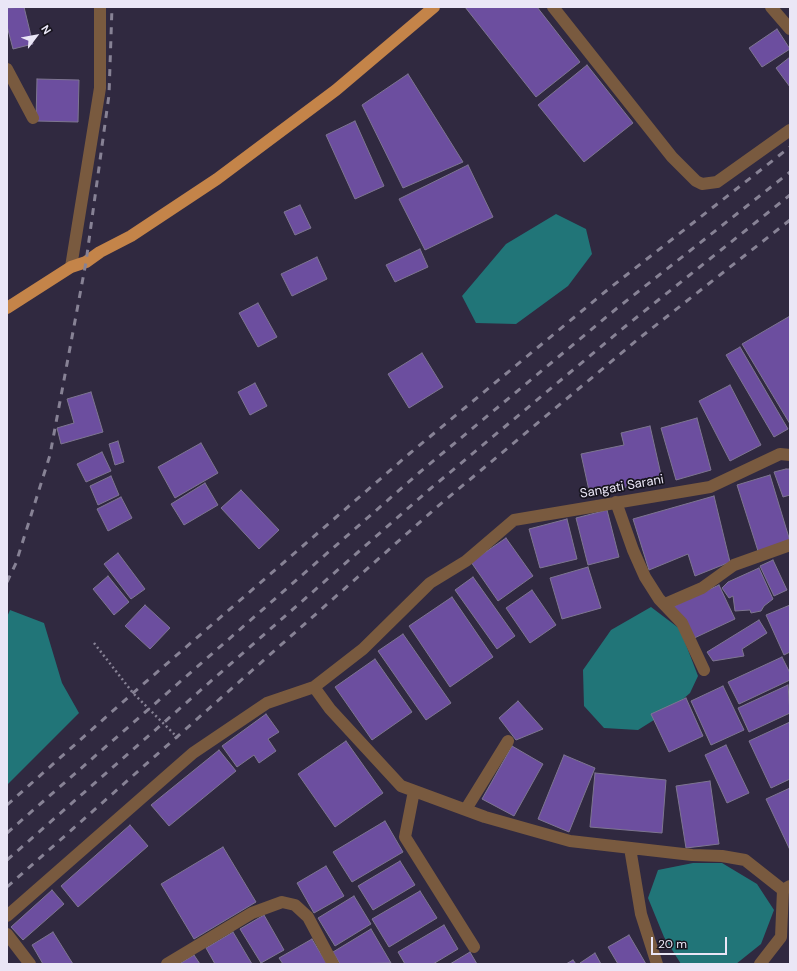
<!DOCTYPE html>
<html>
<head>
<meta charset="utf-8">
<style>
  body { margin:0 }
  #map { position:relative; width:797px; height:971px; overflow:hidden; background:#302940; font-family:"DM Sans",sans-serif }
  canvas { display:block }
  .frame { position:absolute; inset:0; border:8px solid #eae6f6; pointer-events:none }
  .north { position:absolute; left:16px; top:16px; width:40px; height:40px; -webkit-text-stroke:3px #17141e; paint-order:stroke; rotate:58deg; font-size:11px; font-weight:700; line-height:16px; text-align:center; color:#eae6f6 }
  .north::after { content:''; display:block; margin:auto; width:14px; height:18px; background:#eae6f6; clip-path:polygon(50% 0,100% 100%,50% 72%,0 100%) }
  .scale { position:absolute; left:651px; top:937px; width:76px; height:18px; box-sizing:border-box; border:2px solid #eae6f6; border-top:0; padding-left:5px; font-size:12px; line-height:14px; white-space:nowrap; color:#eae6f6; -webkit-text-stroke:3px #17141e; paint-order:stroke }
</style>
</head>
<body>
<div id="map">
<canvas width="797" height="971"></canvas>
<div class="frame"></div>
<div class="north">N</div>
<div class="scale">20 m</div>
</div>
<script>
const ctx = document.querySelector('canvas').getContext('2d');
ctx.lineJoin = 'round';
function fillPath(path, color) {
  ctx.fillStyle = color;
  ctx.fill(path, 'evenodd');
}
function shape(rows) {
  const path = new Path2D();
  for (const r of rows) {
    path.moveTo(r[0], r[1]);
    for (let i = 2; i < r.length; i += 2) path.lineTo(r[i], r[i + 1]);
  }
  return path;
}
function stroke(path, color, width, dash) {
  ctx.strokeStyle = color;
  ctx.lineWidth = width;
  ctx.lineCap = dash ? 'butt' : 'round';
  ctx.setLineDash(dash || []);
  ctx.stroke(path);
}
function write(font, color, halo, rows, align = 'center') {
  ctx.font = font + ' "DM Sans",sans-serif';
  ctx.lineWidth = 3.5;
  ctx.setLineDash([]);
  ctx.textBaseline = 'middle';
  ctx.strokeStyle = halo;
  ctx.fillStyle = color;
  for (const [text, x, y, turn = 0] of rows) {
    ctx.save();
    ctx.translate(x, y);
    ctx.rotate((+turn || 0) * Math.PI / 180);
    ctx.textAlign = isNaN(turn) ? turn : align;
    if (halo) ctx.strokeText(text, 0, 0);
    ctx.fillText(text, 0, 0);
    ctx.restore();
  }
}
const water = shape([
  [556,214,586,229,592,254,568,286,516,324,476,323,462,296,506,244],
  [651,607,680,629,698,676,690,693,673,708,638,730,604,728,584,706,583,670,611,630],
  [10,610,44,623,62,683,79,713,7,785,7,617],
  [693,863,722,863,757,884,774,910,761,944,736,964,681,964,664,937,648,898,658,870]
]);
const building = shape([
  [24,7,33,44,13,49,7,26,7,8,24,7],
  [465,7,537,7,580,62,536,97,465,7],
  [777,29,790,49,762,67,749,48,777,29],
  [790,57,790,87,776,68,790,57],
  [587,65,633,123,584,162,538,105,587,65],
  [408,74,463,162,403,188,362,105,408,74],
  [37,79,79,80,78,122,36,121,37,79],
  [355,121,384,186,355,199,326,135,355,121],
  [468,165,493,217,425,250,399,199,468,165],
  [300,205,311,228,295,235,284,212,300,205],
  [420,249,428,267,395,282,386,265,420,249],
  [317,257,327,279,292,296,281,274,317,257],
  [258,303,277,337,258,347,239,313,258,303],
  [790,316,790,424,742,344,790,316],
  [740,347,788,429,774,437,726,355,740,347],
  [422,353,443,387,409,408,388,374,422,353],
  [255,383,267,406,250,415,238,392,255,383],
  [730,385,761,445,730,461,699,401,730,385],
  [91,392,103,432,61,444,57,428,74,423,67,399,91,392],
  [697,418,711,470,676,480,661,428,697,418],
  [650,426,662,479,590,495,581,454,624,445,621,433,650,426],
  [118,441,124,462,115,465,109,444,118,441],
  [201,443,218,473,175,498,158,467,201,443],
  [102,452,111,471,86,482,77,464,102,452],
  [786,469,790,469,790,495,783,497,774,472,786,469],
  [770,475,790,541,758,551,737,485,770,475],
  [111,476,119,495,98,505,90,486,111,476],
  [205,483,218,505,184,525,171,504,205,483],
  [241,490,279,530,259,549,221,508,241,490],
  [714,496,730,562,695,576,688,554,649,570,633,519,714,496],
  [121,497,132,518,108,531,97,509,121,497],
  [607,510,619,557,588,565,576,518,607,510],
  [567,519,577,559,540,568,529,529,567,519],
  [506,538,533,576,498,601,471,562,506,538],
  [118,553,145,589,131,599,104,564,118,553],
  [773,560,787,590,774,596,760,566,773,560],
  [588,567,601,608,562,619,550,578,588,567],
  [759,568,773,599,764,606,761,611,751,613,750,610,735,611,733,596,729,598,722,588,728,582,759,568],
  [108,576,129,602,114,615,93,589,108,576],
  [473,577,515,636,497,649,455,590,473,577],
  [719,585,735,619,690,640,674,606,719,585],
  [532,590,556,625,530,643,506,608,532,590],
  [452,597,493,657,450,687,409,626,452,597],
  [145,605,170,628,150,649,125,626,145,605],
  [790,605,790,652,784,655,766,615,790,605],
  [759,620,767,633,742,649,744,656,713,661,707,652,759,620],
  [403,634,451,703,426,720,378,651,403,634],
  [782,657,790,673,790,680,739,704,728,682,782,657],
  [375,659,412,712,372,740,335,687,375,659],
  [788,685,790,713,749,732,738,708,788,685],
  [723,686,744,730,711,745,691,701,723,686],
  [686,698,703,736,669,752,651,714,686,698],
  [518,701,543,729,516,740,499,718,518,701],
  [266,714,279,732,268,739,276,751,259,763,254,755,237,767,222,746,266,714],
  [790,722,790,779,771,788,749,741,790,722],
  [346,741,383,793,335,827,298,774,346,741],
  [726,745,749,793,727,803,705,755,726,745],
  [512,746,543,764,514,816,482,799,512,746],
  [219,750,236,771,169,826,151,805,219,750],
  [564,755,595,768,569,832,538,819,564,755],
  [595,773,666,780,662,833,590,827,595,773],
  [710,781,719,844,686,848,676,786,710,781],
  [790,788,790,850,766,799,790,788],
  [385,821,403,852,352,882,333,852,385,821],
  [130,825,148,846,78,907,61,886,130,825],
  [223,847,256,902,194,939,161,884,223,847],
  [400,861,415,885,373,910,358,886,400,861],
  [326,866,344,896,314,913,297,883,326,866],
  [52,890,64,904,23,940,11,927,52,890],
  [420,891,437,918,389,947,372,919,420,891],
  [354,896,371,924,335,946,318,918,354,896],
  [264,915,284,950,261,963,240,929,264,915],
  [444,925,458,949,433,964,405,964,398,952,444,925],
  [371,929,391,963,340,964,333,952,371,929],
  [53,932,73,964,43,964,32,945,53,932],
  [233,932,252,964,215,964,206,948,233,932],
  [629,935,646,964,618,964,608,947,629,935],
  [312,939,327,964,283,964,279,958,312,939],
  [470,952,477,964,450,964,470,952],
  [595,953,601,964,581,964,580,963,595,953],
  [194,955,200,964,179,964,194,955],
  [573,960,576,964,566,964,573,960]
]);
const path = shape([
  [94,643,133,693,180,740]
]);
const minor = shape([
  [553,7,672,157,696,181,702,184,717,182,790,130],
  [771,7,790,29],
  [7,69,33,118],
  [71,267,100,88,100,7],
  [616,502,633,550,645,577,659,599,682,623,704,670],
  [665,604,702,588,734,565,790,545],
  [314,687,330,709,401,786,485,817,570,841,692,855,722,856,745,860,783,890,790,886],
  [414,791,405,837,474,947],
  [466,809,508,741],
  [630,848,641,914,657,964],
  [7,916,193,753,267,703,314,687,363,649,430,583,466,561,514,520,710,487,780,454,790,455],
  [7,934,30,964],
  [167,964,252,913,282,902,295,905,308,917,333,964],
  [760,964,781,937,783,890]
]);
const major = shape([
  [7,308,71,267,86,262,100,252,131,236,217,179,336,90,434,7]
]);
const rail = shape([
  [7,582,16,563,50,455,86,262,109,95,112,7],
  [7,805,133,693,409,454,606,291,790,147],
  [7,833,420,472,616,309,790,172],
  [7,860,430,489,627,325,790,195],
  [7,887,437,507,637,340,790,220]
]);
const streetNames = [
  ["Sangati Sarani",622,487,-10]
];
fillPath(water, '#217578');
fillPath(building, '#6c4e9f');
stroke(building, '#7e7691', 1);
stroke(path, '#878295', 2.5, [2, 3]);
stroke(minor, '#795a3f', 12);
stroke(major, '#c48449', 12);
stroke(rail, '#878295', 3, [7, 7]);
write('13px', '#eae6f6', '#17141e', streetNames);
</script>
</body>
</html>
